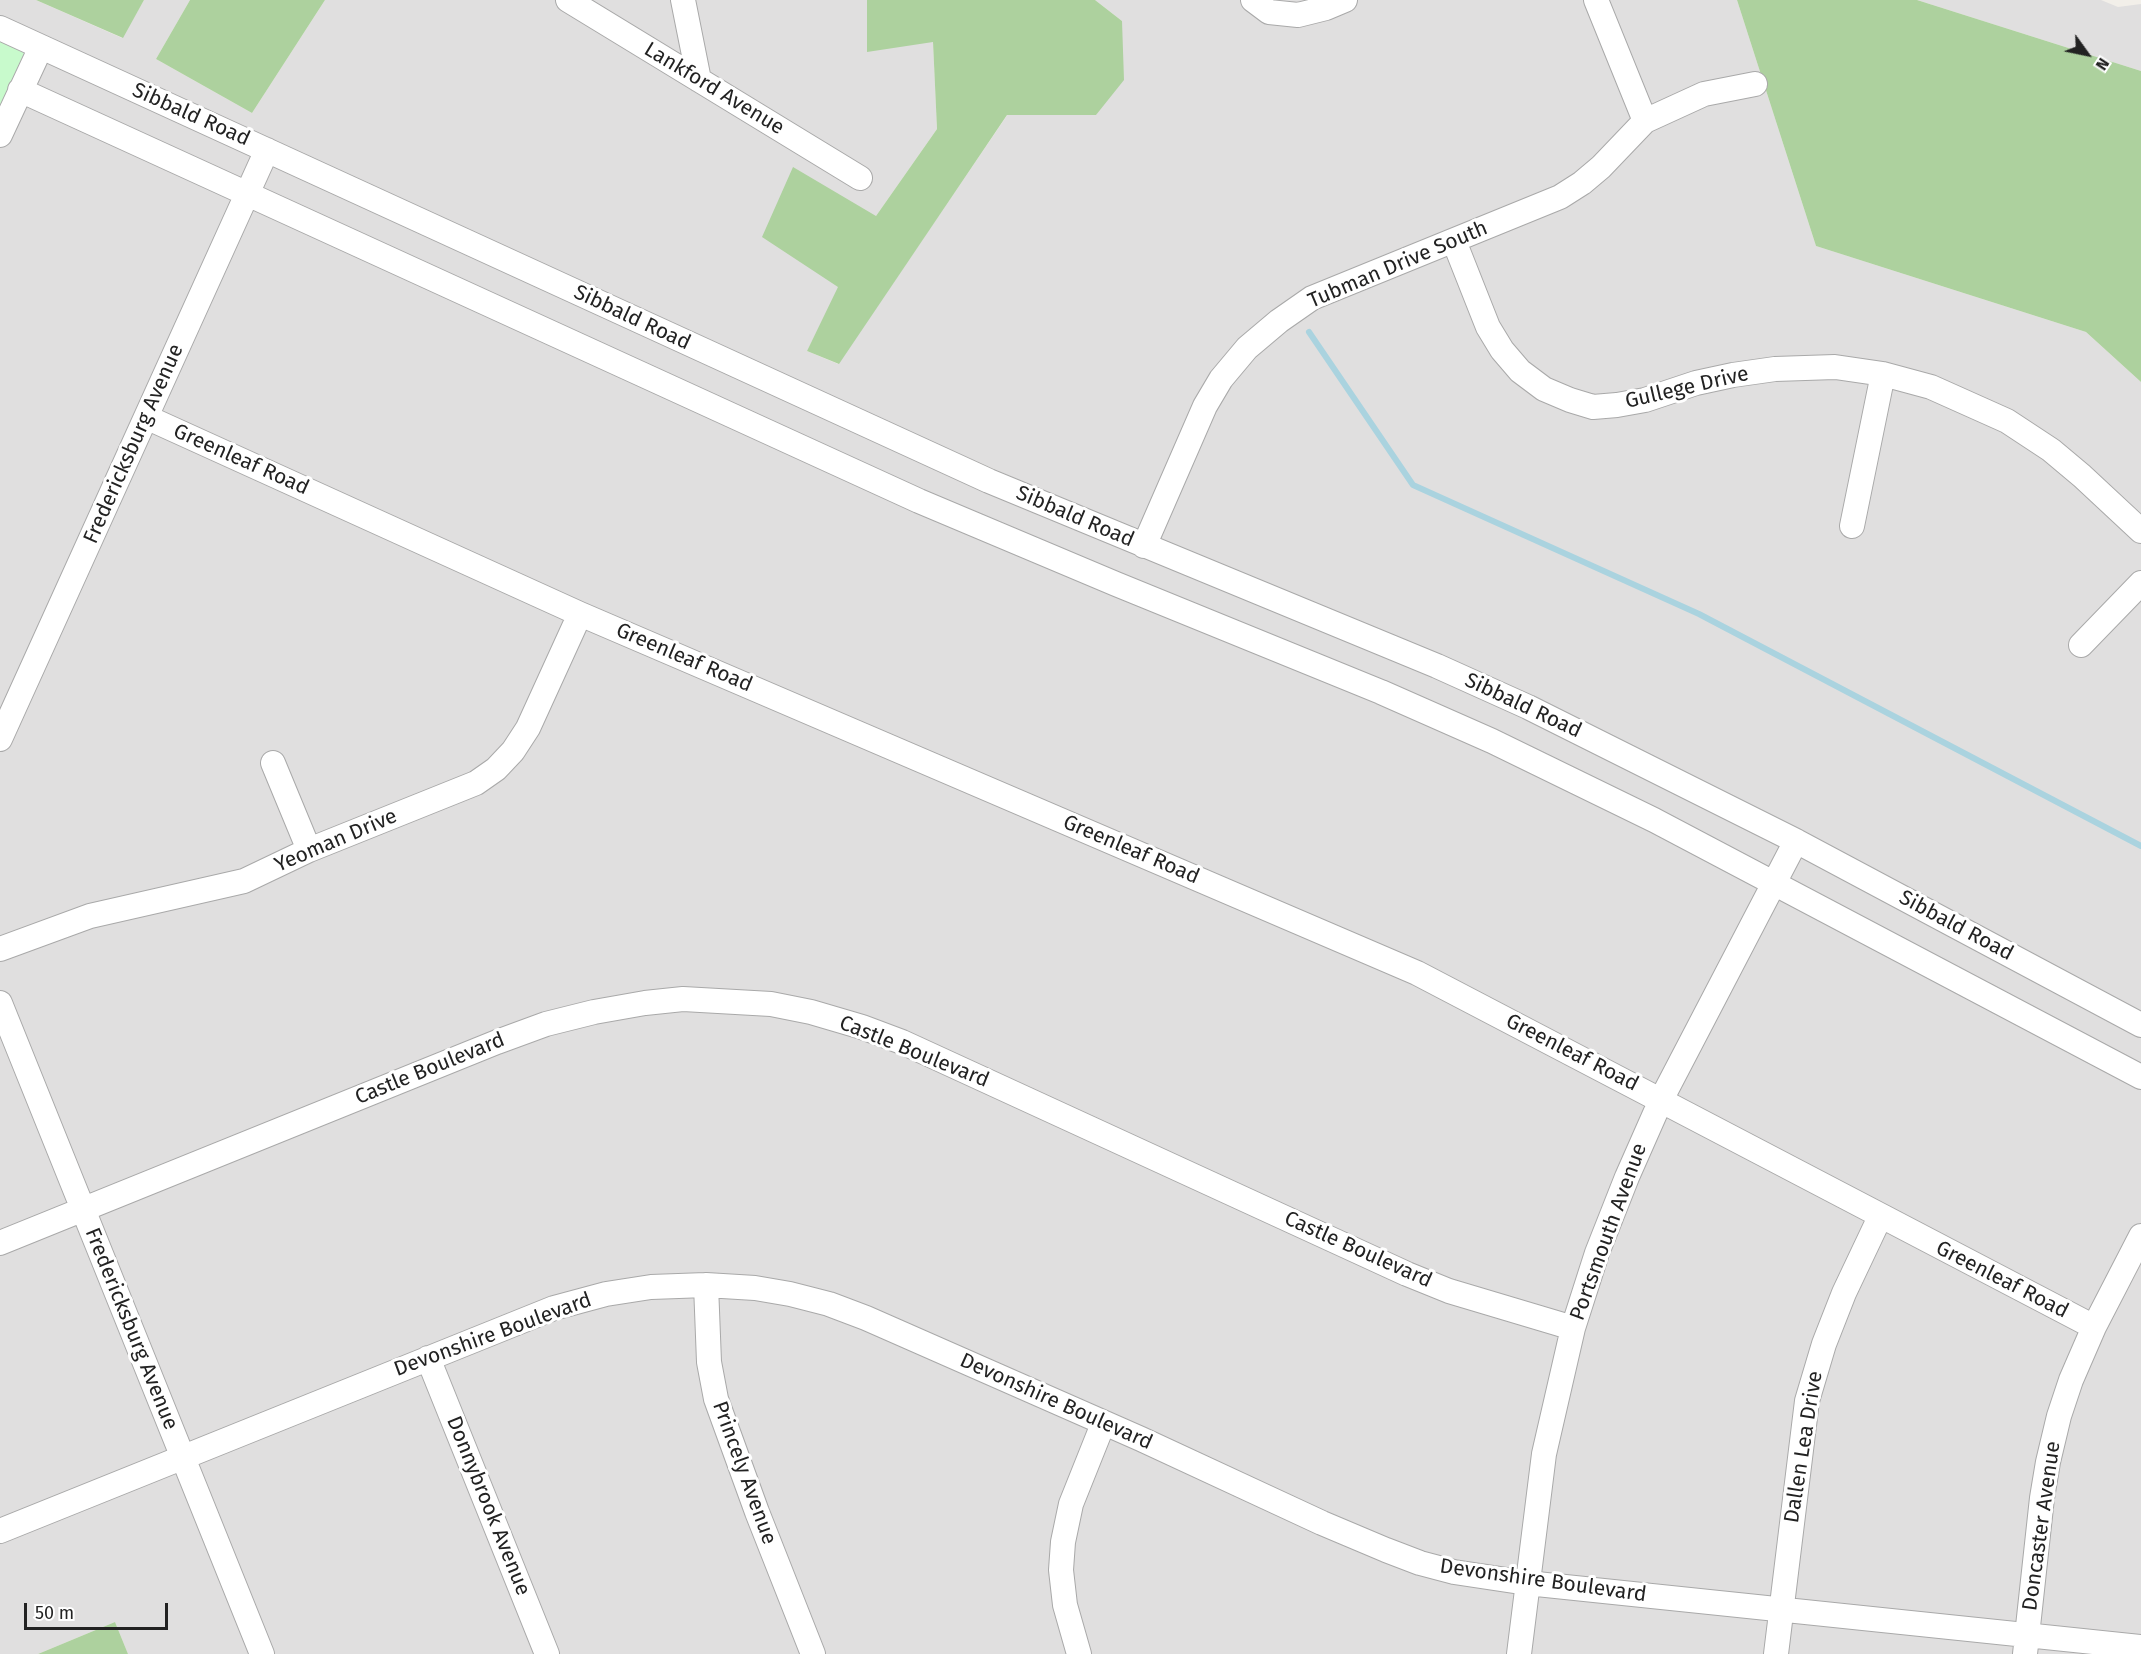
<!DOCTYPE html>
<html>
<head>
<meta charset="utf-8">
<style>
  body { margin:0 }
  #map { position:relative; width:2141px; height:1654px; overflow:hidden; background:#f2efe9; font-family:"Fira Sans",sans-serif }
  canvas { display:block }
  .north { position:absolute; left:2057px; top:24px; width:60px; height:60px; -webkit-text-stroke:4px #fff; paint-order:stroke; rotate:123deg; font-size:16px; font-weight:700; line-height:24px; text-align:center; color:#222 }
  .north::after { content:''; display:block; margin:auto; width:21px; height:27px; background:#222; clip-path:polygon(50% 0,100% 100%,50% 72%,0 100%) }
  .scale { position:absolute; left:24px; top:1603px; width:144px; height:27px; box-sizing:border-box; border:3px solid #222; border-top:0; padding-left:8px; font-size:18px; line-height:21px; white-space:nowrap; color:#222; -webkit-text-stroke:4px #fff; paint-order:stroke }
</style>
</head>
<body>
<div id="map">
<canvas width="2141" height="1654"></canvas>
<div class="north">N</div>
<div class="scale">50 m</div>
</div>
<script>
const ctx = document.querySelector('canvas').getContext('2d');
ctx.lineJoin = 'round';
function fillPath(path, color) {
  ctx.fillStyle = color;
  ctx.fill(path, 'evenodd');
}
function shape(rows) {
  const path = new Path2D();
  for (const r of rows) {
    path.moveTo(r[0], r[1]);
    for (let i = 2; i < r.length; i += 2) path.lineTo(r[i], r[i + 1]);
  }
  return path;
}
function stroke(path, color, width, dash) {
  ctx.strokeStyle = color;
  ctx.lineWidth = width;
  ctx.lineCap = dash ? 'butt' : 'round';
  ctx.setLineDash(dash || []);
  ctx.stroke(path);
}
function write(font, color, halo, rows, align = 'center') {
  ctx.font = font + ' "Fira Sans",sans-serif';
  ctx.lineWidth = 6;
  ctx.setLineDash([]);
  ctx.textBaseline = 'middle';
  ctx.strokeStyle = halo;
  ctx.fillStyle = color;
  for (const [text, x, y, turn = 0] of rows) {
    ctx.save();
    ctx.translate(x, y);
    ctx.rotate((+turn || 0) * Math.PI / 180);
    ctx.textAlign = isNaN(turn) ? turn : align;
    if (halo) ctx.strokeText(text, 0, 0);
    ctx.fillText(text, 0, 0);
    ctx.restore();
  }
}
const residential = shape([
  [0,0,36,0,122,38,144,0,190,0,156,59,252,113,325,0,867,0,867,51,933,41,937,129,876,216,807,351,838,364,1008,114,1096,115,1122,21,1095,0,1737,0,1816,246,2086,332,2141,382,2141,1015,1176,549,769,370,0,18],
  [1917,0,2101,0,2118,7,2141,4,2141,71],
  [26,49,1432,673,1730,817,2141,1034,2141,1654,128,1654,115,1622,38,1654,0,1654,0,107]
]);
const forest = shape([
  [36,0,144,0,123,38],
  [190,0,325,0,252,113,156,59],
  [867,0,1095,0,1122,21,1124,80,1096,115,1007,115,839,364,807,351,838,287,762,237,793,167,876,216,937,129,933,42,867,52],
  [1737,0,1917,0,2141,71,2141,382,2086,332,1816,246],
  [115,1622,128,1654,38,1654]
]);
const park = shape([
  [0,38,26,49,0,107]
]);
const stream = shape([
  [1309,332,1413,485,1699,614,2141,846]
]);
const minor = shape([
  [568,0,860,178],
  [683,0,699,80],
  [1253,0,1269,12,1298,15,1326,8,1345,0],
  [1596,0,1645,121],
  [0,28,989,481,1437,666,1528,707,1796,841,2141,1025],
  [20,90,919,501,1116,584,1381,692,1492,741,1654,820,2141,1077],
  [0,135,41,47],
  [1454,241,1488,327,1502,350,1520,371,1544,389,1570,400,1593,407,1617,405,1645,400,1696,383,1733,375,1775,369,1835,367,1883,374,1931,387,2007,421,2051,450,2082,476,2141,531],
  [146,417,580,614,1417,973,2094,1327],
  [1852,526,1883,374],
  [1144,546,1205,406,1221,379,1247,348,1279,321,1312,298,1560,197,1582,183,1601,167,1645,121,1704,94,1755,84],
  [2081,645,2141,583],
  [0,739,267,150],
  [273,763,309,850],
  [0,949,90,916,244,881,309,850,476,783,496,769,513,751,528,728,580,614],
  [0,1003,262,1654],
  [0,1243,497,1042,546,1024,594,1012,645,1003,683,999,771,1004,811,1012,862,1027,902,1042,1407,1274,1449,1291,1573,1328],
  [706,1285,709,1362,716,1399,757,1512,813,1654],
  [428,1358,547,1654],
  [0,1531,554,1308,606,1294,651,1287,706,1285,755,1288,790,1294,829,1304,866,1318,1141,1439,1322,1523,1386,1550,1420,1563,1454,1572,1527,1583,2141,1647],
  [1079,1654,1065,1605,1061,1570,1063,1542,1071,1504,1103,1424],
  [1519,1654,1544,1454,1573,1328,1597,1253,1627,1177,1661,1100,1796,841],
  [1776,1654,1807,1401,1824,1344,1844,1293,1880,1217],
  [2025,1654,2042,1498,2048,1462,2059,1416,2071,1380,2094,1327,2141,1236]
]);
const streetNames = [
  ["Lankford Avenue",714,89,31],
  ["Sibbald Road",191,115,24],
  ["Tubman Drive South",1398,265,-23],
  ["Sibbald Road",632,318,25],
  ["Gullege Drive",1687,388,-13],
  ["Fredericksburg Avenue",134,444,-66],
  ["Greenleaf Road",241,460,24],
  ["Sibbald Road",1075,517,23],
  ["Greenleaf Road",684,658,23],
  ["Sibbald Road",1523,706,25],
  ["Yeoman Drive",336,841,-23],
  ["Greenleaf Road",1131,850,23],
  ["Sibbald Road",1956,926,28],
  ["Castle Boulevard",914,1052,22],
  ["Greenleaf Road",1572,1053,27],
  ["Castle Boulevard",430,1069,-22],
  ["Portsmouth Avenue",1609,1232,-70],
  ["Castle Boulevard",1358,1250,24],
  ["Greenleaf Road",2002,1280,27],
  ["Fredericksburg Avenue",131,1329,68],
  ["Devonshire Boulevard",493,1335,-20],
  ["Devonshire Boulevard",1056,1402,24],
  ["Dallen Lea Drive",1804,1447,-81],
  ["Princely Avenue",744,1473,70],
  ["Donnybrook Avenue",488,1506,68],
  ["Doncaster Avenue",2042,1526,-82],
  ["Devonshire Boulevard",1543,1581,8]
];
fillPath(residential, '#e0dfdf');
fillPath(forest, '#add19e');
fillPath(park, '#c8facc');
stroke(stream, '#aad3df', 6);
stroke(minor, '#a9a9a9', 26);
stroke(minor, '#fff', 24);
write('21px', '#222', '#fff', streetNames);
</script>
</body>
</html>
